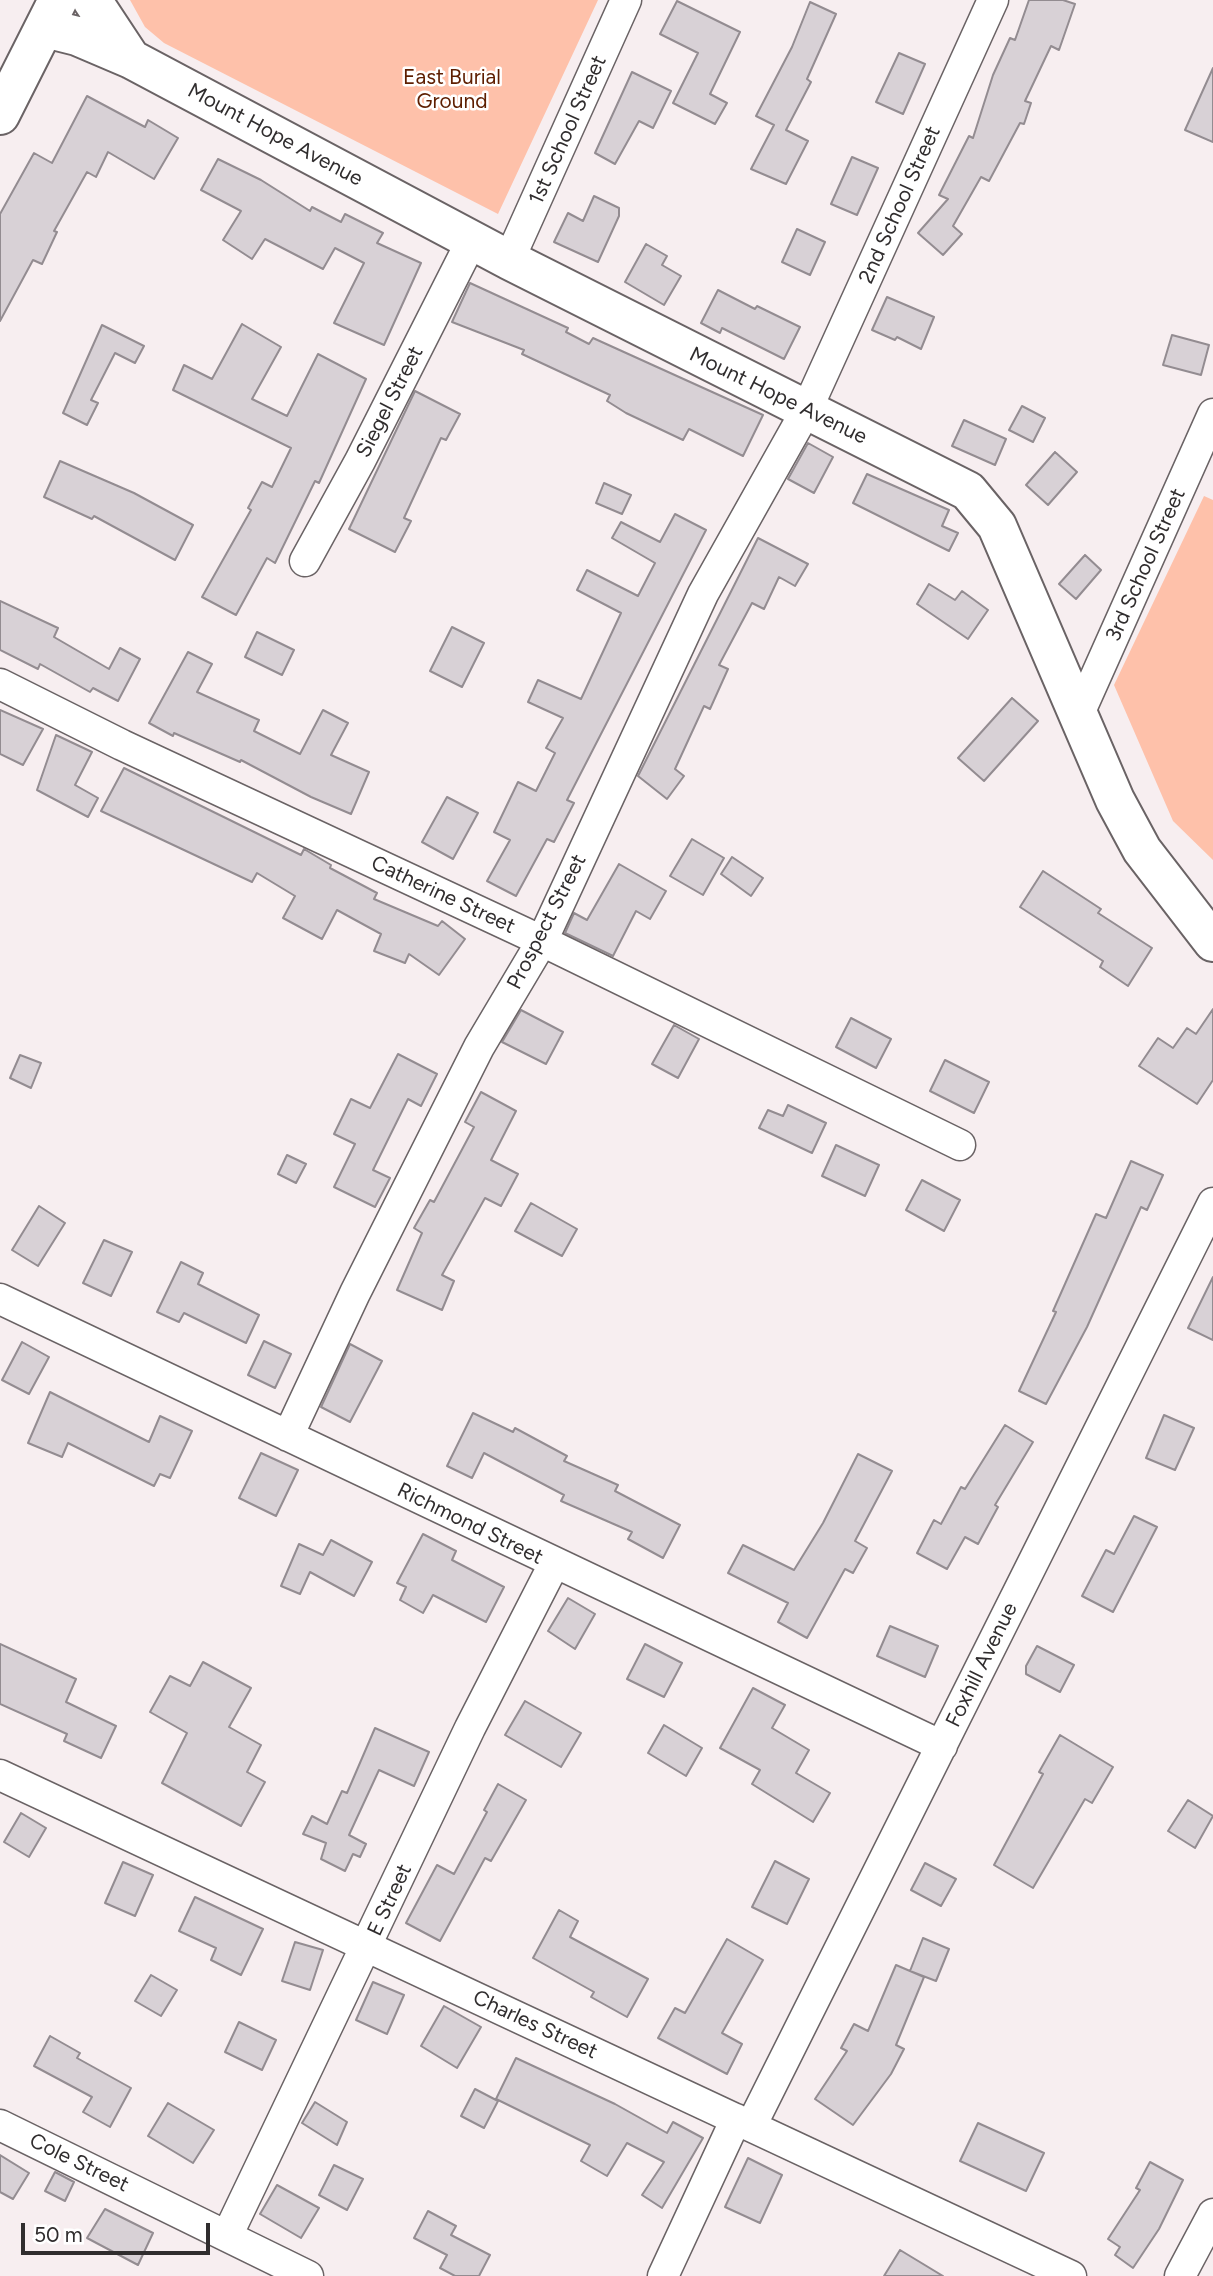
<!DOCTYPE html>
<html>
<head>
<meta charset="utf-8">
<style>
  body { margin:0 }
  #map { position:relative; width:1213px; height:2276px; overflow:hidden; background:#f7eef0; font-family:Figtree,sans-serif }
  canvas { display:block }
  .scale { position:absolute; left:21px; top:2223px; width:189px; height:32px; box-sizing:border-box; border:4px solid #302d2e; border-top:0; padding-left:9px; font-size:21px; line-height:24px; white-space:nowrap; color:#302d2e; -webkit-text-stroke:5px #fff; paint-order:stroke }
</style>
</head>
<body>
<div id="map">
<canvas width="1213" height="2276"></canvas>
<div class="scale">50 m</div>
</div>
<script>
const ctx = document.querySelector('canvas').getContext('2d');
ctx.lineJoin = 'round';
function fillPath(path, color) {
  ctx.fillStyle = color;
  ctx.fill(path, 'evenodd');
}
function shape(rows) {
  const path = new Path2D();
  for (const r of rows) {
    path.moveTo(r[0], r[1]);
    for (let i = 2; i < r.length; i += 2) path.lineTo(r[i], r[i + 1]);
  }
  return path;
}
function stroke(path, color, width, dash) {
  ctx.strokeStyle = color;
  ctx.lineWidth = width;
  ctx.lineCap = dash ? 'butt' : 'round';
  ctx.setLineDash(dash || []);
  ctx.stroke(path);
}
function write(font, color, halo, rows, align = 'center') {
  ctx.font = font + ' Figtree,sans-serif';
  ctx.lineWidth = 5;
  ctx.setLineDash([]);
  ctx.textBaseline = 'middle';
  ctx.strokeStyle = halo;
  ctx.fillStyle = color;
  for (const [text, x, y, turn = 0] of rows) {
    ctx.save();
    ctx.translate(x, y);
    ctx.rotate((+turn || 0) * Math.PI / 180);
    ctx.textAlign = isNaN(turn) ? turn : align;
    if (halo) ctx.strokeText(text, 0, 0);
    ctx.fillText(text, 0, 0);
    ctx.restore();
  }
}
const green = shape([
  [130,0,598,0,498,214,164,43,145,27],
  [1204,496,1213,500,1213,860,1173,821,1114,685]
]);
const building = shape([
  [1029,0,1063,0,1075,4,1059,50,1051,46,1025,101,1031,103,1024,124,1020,123,989,181,981,177,953,226,962,234,943,255,918,233,948,199,939,195,969,136,973,138,993,75,1010,38,1015,40,1029,0],
  [677,1,740,32,710,94,727,103,715,124,673,103,698,53,660,34,677,1],
  [810,2,836,14,807,79,811,82,786,130,808,141,786,184,751,169,774,125,756,116,792,47,810,2],
  [899,53,925,64,903,114,876,102,899,53],
  [1213,68,1213,142,1185,130,1213,68],
  [632,72,671,91,653,128,639,121,615,164,595,153,632,72],
  [87,96,145,127,148,120,178,138,154,179,108,152,96,177,87,172,54,231,57,232,42,264,33,260,0,321,0,214,34,153,52,163,87,96],
  [852,157,878,168,857,215,831,204,852,157],
  [218,159,261,180,310,211,312,207,341,222,345,214,383,233,377,243,421,263,384,345,334,323,364,263,335,248,323,269,265,239,252,259,223,240,241,211,201,190,218,159],
  [594,196,619,208,619,216,598,262,554,242,568,213,583,221,594,196],
  [797,229,825,242,810,275,782,262,797,229],
  [646,244,667,256,662,265,681,276,664,305,625,282,646,244],
  [470,283,568,328,566,332,589,344,593,338,763,415,743,456,689,429,683,440,626,413,607,401,610,395,522,354,524,350,452,322,470,283],
  [718,290,755,309,757,306,800,327,784,359,722,328,720,333,701,323,718,290],
  [887,297,934,317,921,349,897,337,895,340,872,330,887,297],
  [242,324,281,347,252,399,287,416,318,354,366,379,319,483,315,481,275,563,267,558,236,615,202,597,251,510,248,508,262,482,272,487,291,448,173,390,184,365,212,379,242,324],
  [102,325,144,346,135,363,115,353,91,400,98,403,87,425,63,413,102,325],
  [1172,335,1209,345,1201,375,1163,365,1172,335],
  [415,391,460,414,446,440,441,438,404,518,411,521,395,552,349,529,415,391],
  [1022,406,1045,418,1033,442,1009,430,1022,406],
  [964,420,1006,439,995,465,952,446,964,420],
  [808,443,833,457,814,493,788,479,808,443],
  [1055,452,1077,472,1048,505,1026,485,1055,452],
  [60,461,134,493,193,525,175,560,94,516,92,519,44,497,60,461],
  [867,474,949,510,942,526,958,533,949,551,853,503,867,474],
  [604,483,631,495,622,514,596,503,604,483],
  [675,514,706,530,567,800,574,803,554,842,547,839,516,896,487,881,510,840,494,832,518,782,536,791,555,753,546,748,563,718,528,702,538,680,581,699,621,613,577,590,587,570,638,596,655,563,612,538,621,522,660,542,675,514],
  [758,538,808,564,795,586,779,577,764,609,752,603,719,665,728,669,710,709,704,706,675,769,684,776,667,799,638,776,758,538],
  [1085,555,1101,570,1076,599,1059,584,1085,555],
  [929,584,955,600,962,591,988,610,968,639,917,604,929,584],
  [0,601,58,628,54,637,109,669,120,648,140,659,118,701,93,688,90,692,40,664,38,669,0,650,0,601],
  [452,627,484,643,462,687,430,671,452,627],
  [257,632,294,650,282,675,245,657,257,632],
  [188,652,212,664,197,692,259,720,254,731,300,754,323,710,348,723,331,755,369,772,351,814,311,797,241,760,240,762,174,733,173,736,149,723,188,652],
  [1012,698,1038,721,984,781,958,758,1012,698],
  [0,710,43,729,23,765,0,754,0,710],
  [56,735,92,752,75,785,98,798,88,817,37,790,56,735],
  [124,768,301,855,304,849,331,865,330,868,377,893,374,899,438,926,442,921,465,939,439,975,409,954,405,963,374,951,381,934,337,910,322,939,283,918,295,896,257,873,252,882,101,811,124,768],
  [447,797,478,813,453,859,422,842,447,797],
  [692,839,724,858,703,895,670,876,692,839],
  [732,857,763,878,751,896,721,874,732,857],
  [619,864,666,891,650,919,636,911,613,956,565,933,574,913,587,920,619,864],
  [1043,871,1101,909,1098,913,1152,948,1128,986,1100,967,1103,961,1020,907,1043,871],
  [1213,1009,1213,1080,1197,1104,1139,1066,1158,1038,1173,1048,1187,1028,1196,1034,1213,1009],
  [521,1010,563,1032,546,1064,502,1042,521,1010],
  [851,1018,891,1039,876,1068,836,1047,851,1018],
  [674,1025,699,1039,678,1078,652,1064,674,1025],
  [398,1054,437,1074,421,1106,408,1099,373,1170,390,1178,375,1207,334,1187,355,1144,334,1134,351,1099,370,1108,398,1054],
  [20,1055,41,1063,31,1088,10,1078,20,1055],
  [945,1060,989,1082,974,1113,930,1091,945,1060],
  [481,1092,516,1111,491,1160,518,1174,501,1206,485,1198,442,1275,454,1281,442,1310,397,1290,422,1233,414,1228,430,1200,434,1202,474,1127,465,1122,481,1092],
  [788,1105,826,1123,812,1153,759,1128,768,1110,783,1116,788,1105],
  [836,1145,879,1165,865,1196,822,1176,836,1145],
  [287,1155,306,1164,296,1183,278,1174,287,1155],
  [1131,1161,1163,1175,1147,1210,1141,1207,1087,1327,1046,1404,1019,1391,1056,1312,1053,1311,1096,1214,1106,1218,1131,1161],
  [922,1180,960,1200,944,1231,906,1210,922,1180],
  [531,1203,577,1229,562,1256,515,1231,531,1203],
  [39,1206,65,1223,38,1266,12,1250,39,1206],
  [104,1240,132,1252,111,1296,83,1283,104,1240],
  [181,1262,203,1273,198,1284,259,1315,246,1343,184,1313,179,1322,157,1312,181,1262],
  [1213,1277,1213,1340,1188,1328,1213,1277],
  [264,1341,291,1354,275,1388,248,1375,264,1341],
  [22,1342,49,1357,29,1394,2,1380,22,1342],
  [350,1344,382,1361,350,1422,321,1407,350,1344],
  [50,1392,149,1442,160,1416,192,1431,170,1478,160,1474,154,1486,68,1443,62,1457,28,1443,50,1392],
  [473,1413,513,1432,515,1428,567,1456,564,1461,618,1485,615,1491,680,1525,663,1558,628,1539,632,1532,561,1501,564,1495,484,1453,472,1478,447,1466,473,1413],
  [1164,1415,1194,1428,1175,1470,1146,1458,1164,1415],
  [1005,1425,1033,1442,995,1505,998,1507,978,1544,965,1537,947,1569,917,1553,934,1520,941,1524,961,1487,965,1489,1005,1425],
  [261,1453,298,1470,276,1516,239,1498,261,1453],
  [858,1454,892,1471,855,1541,867,1548,853,1573,845,1569,807,1638,778,1622,788,1603,728,1573,743,1545,794,1570,823,1523,858,1454],
  [1134,1516,1157,1527,1113,1612,1082,1596,1106,1550,1114,1554,1134,1516],
  [423,1534,456,1551,452,1560,504,1587,486,1622,433,1595,423,1613,400,1600,406,1587,397,1583,423,1534],
  [331,1540,372,1562,354,1596,310,1572,300,1594,281,1586,299,1544,323,1555,331,1540],
  [568,1598,595,1614,575,1649,548,1631,568,1598],
  [890,1626,938,1646,925,1677,877,1656,890,1626],
  [0,1644,76,1679,66,1702,116,1726,101,1758,64,1741,67,1734,0,1704,0,1644],
  [645,1644,682,1663,664,1697,627,1679,645,1644],
  [1037,1646,1074,1665,1060,1692,1026,1674,1026,1666,1037,1646],
  [203,1662,251,1688,229,1727,261,1745,247,1772,265,1782,241,1826,162,1783,187,1733,150,1712,170,1676,190,1686,203,1662],
  [753,1688,785,1705,772,1728,809,1750,796,1773,830,1793,813,1822,752,1784,760,1770,720,1748,753,1688],
  [525,1701,581,1733,561,1767,505,1735,525,1701],
  [664,1725,702,1748,686,1776,648,1753,664,1725],
  [375,1728,429,1752,414,1786,379,1770,349,1835,366,1844,360,1857,353,1854,345,1871,321,1859,326,1843,303,1834,312,1816,327,1824,342,1791,347,1793,375,1728],
  [1060,1735,1113,1767,1092,1803,1085,1799,1033,1888,994,1865,1043,1774,1039,1772,1060,1735],
  [498,1784,526,1800,491,1861,485,1858,440,1941,406,1923,437,1865,454,1874,487,1812,484,1810,498,1784],
  [1188,1800,1213,1816,1195,1848,1168,1831,1188,1800],
  [21,1813,46,1828,29,1857,4,1842,21,1813],
  [775,1861,809,1879,787,1924,752,1907,775,1861],
  [123,1862,153,1875,135,1916,105,1903,123,1862],
  [925,1863,956,1879,941,1906,911,1890,925,1863],
  [195,1897,263,1929,241,1975,211,1960,216,1948,179,1931,195,1897],
  [559,1910,578,1921,570,1937,648,1979,627,2017,591,1997,594,1992,533,1958,559,1910],
  [923,1938,949,1949,936,1981,910,1971,923,1938],
  [727,1939,763,1960,722,2033,742,2044,727,2074,658,2038,675,2008,685,2013,727,1939],
  [295,1942,323,1950,310,1990,282,1981,295,1942],
  [896,1965,924,1977,896,2045,904,2049,891,2074,853,2125,815,2099,847,2051,841,2048,854,2024,868,2031,896,1965],
  [151,1975,177,1990,161,2016,135,2001,151,1975],
  [373,1982,404,1995,387,2034,356,2020,373,1982],
  [444,2006,481,2027,457,2068,421,2046,444,2006],
  [239,2022,276,2040,262,2070,225,2052,239,2022],
  [50,2036,80,2053,77,2058,131,2088,110,2127,83,2112,92,2097,34,2066,50,2036],
  [516,2058,615,2104,667,2133,673,2122,703,2138,662,2208,642,2195,664,2162,627,2143,607,2176,581,2161,590,2145,496,2099,516,2058],
  [475,2089,498,2101,484,2128,461,2116,475,2089],
  [315,2102,347,2122,337,2145,302,2123,315,2102],
  [168,2103,214,2130,193,2163,148,2136,168,2103],
  [978,2123,1044,2153,1026,2191,960,2161,978,2123],
  [0,2155,29,2173,13,2199,0,2192,0,2155],
  [748,2158,782,2175,760,2223,725,2207,748,2158],
  [1150,2162,1183,2180,1159,2229,1133,2268,1115,2255,1120,2247,1108,2239,1140,2190,1136,2188,1150,2162],
  [334,2165,363,2179,347,2210,319,2195,334,2165],
  [55,2172,74,2182,65,2201,45,2191,55,2172],
  [277,2185,319,2208,301,2238,260,2214,277,2185],
  [105,2209,153,2233,138,2265,87,2238,105,2209],
  [428,2211,456,2226,451,2235,490,2255,479,2276,455,2276,440,2268,447,2255,414,2238,428,2211],
  [900,2250,943,2276,884,2276,900,2250]
]);
const minor = shape([
  [509,260,626,0],
  [305,561,360,461,472,240],
  [0,684,122,745,542,941,960,1145],
  [1078,716,1213,414],
  [0,1299,942,1746],
  [288,1436,355,1293,479,1047,542,941,703,594,807,409,993,0],
  [0,1775,1071,2276],
  [0,2125,308,2276],
  [751,2126,1213,1203],
  [227,2236,470,1728,554,1564],
  [663,2276,736,2119],
  [1180,2276,1213,2214]
]);
const tertiary = shape([
  [92,0,131,59],
  [45,28,77,36,131,59,509,260,968,491,997,526,1115,800,1142,850,1213,942]
]);
const secondary = shape([
  [0,115,58,0]
]);
const parkNames = [
  ["East Burial",452,78],
  ["Ground",452,102]
];
const streetNames = [
  ["1st School Street",568,130,-66],
  ["Mount Hope Avenue",275,135,28],
  ["2nd School Street",900,205,-66],
  ["Mount Hope Avenue",778,396,26],
  ["Siegel Street",390,402,-63],
  ["3rd School Street",1146,565,-66],
  ["Catherine Street",443,895,25],
  ["Prospect Street",547,922,-63],
  ["Richmond Street",470,1524,26],
  ["Foxhill Avenue",982,1665,-64],
  ["E Street",390,1900,-65],
  ["Charles Street",535,2025,25],
  ["Cole Street",79,2163,26]
];
fillPath(green, '#fec1aa');
fillPath(building, '#d8d1d6');
stroke(building, '#938c91', 2);
stroke(minor, '#6a6365', 33);
stroke(tertiary, '#6a6365', 42);
stroke(secondary, '#6a6365', 42);
stroke(minor, '#fff', 30);
stroke(tertiary, '#fff', 38);
stroke(secondary, '#fff', 38);
write('21px', '#5e1e00', '#fff', parkNames);
write('21px', '#302d2e', '#fff', streetNames);
</script>
</body>
</html>
